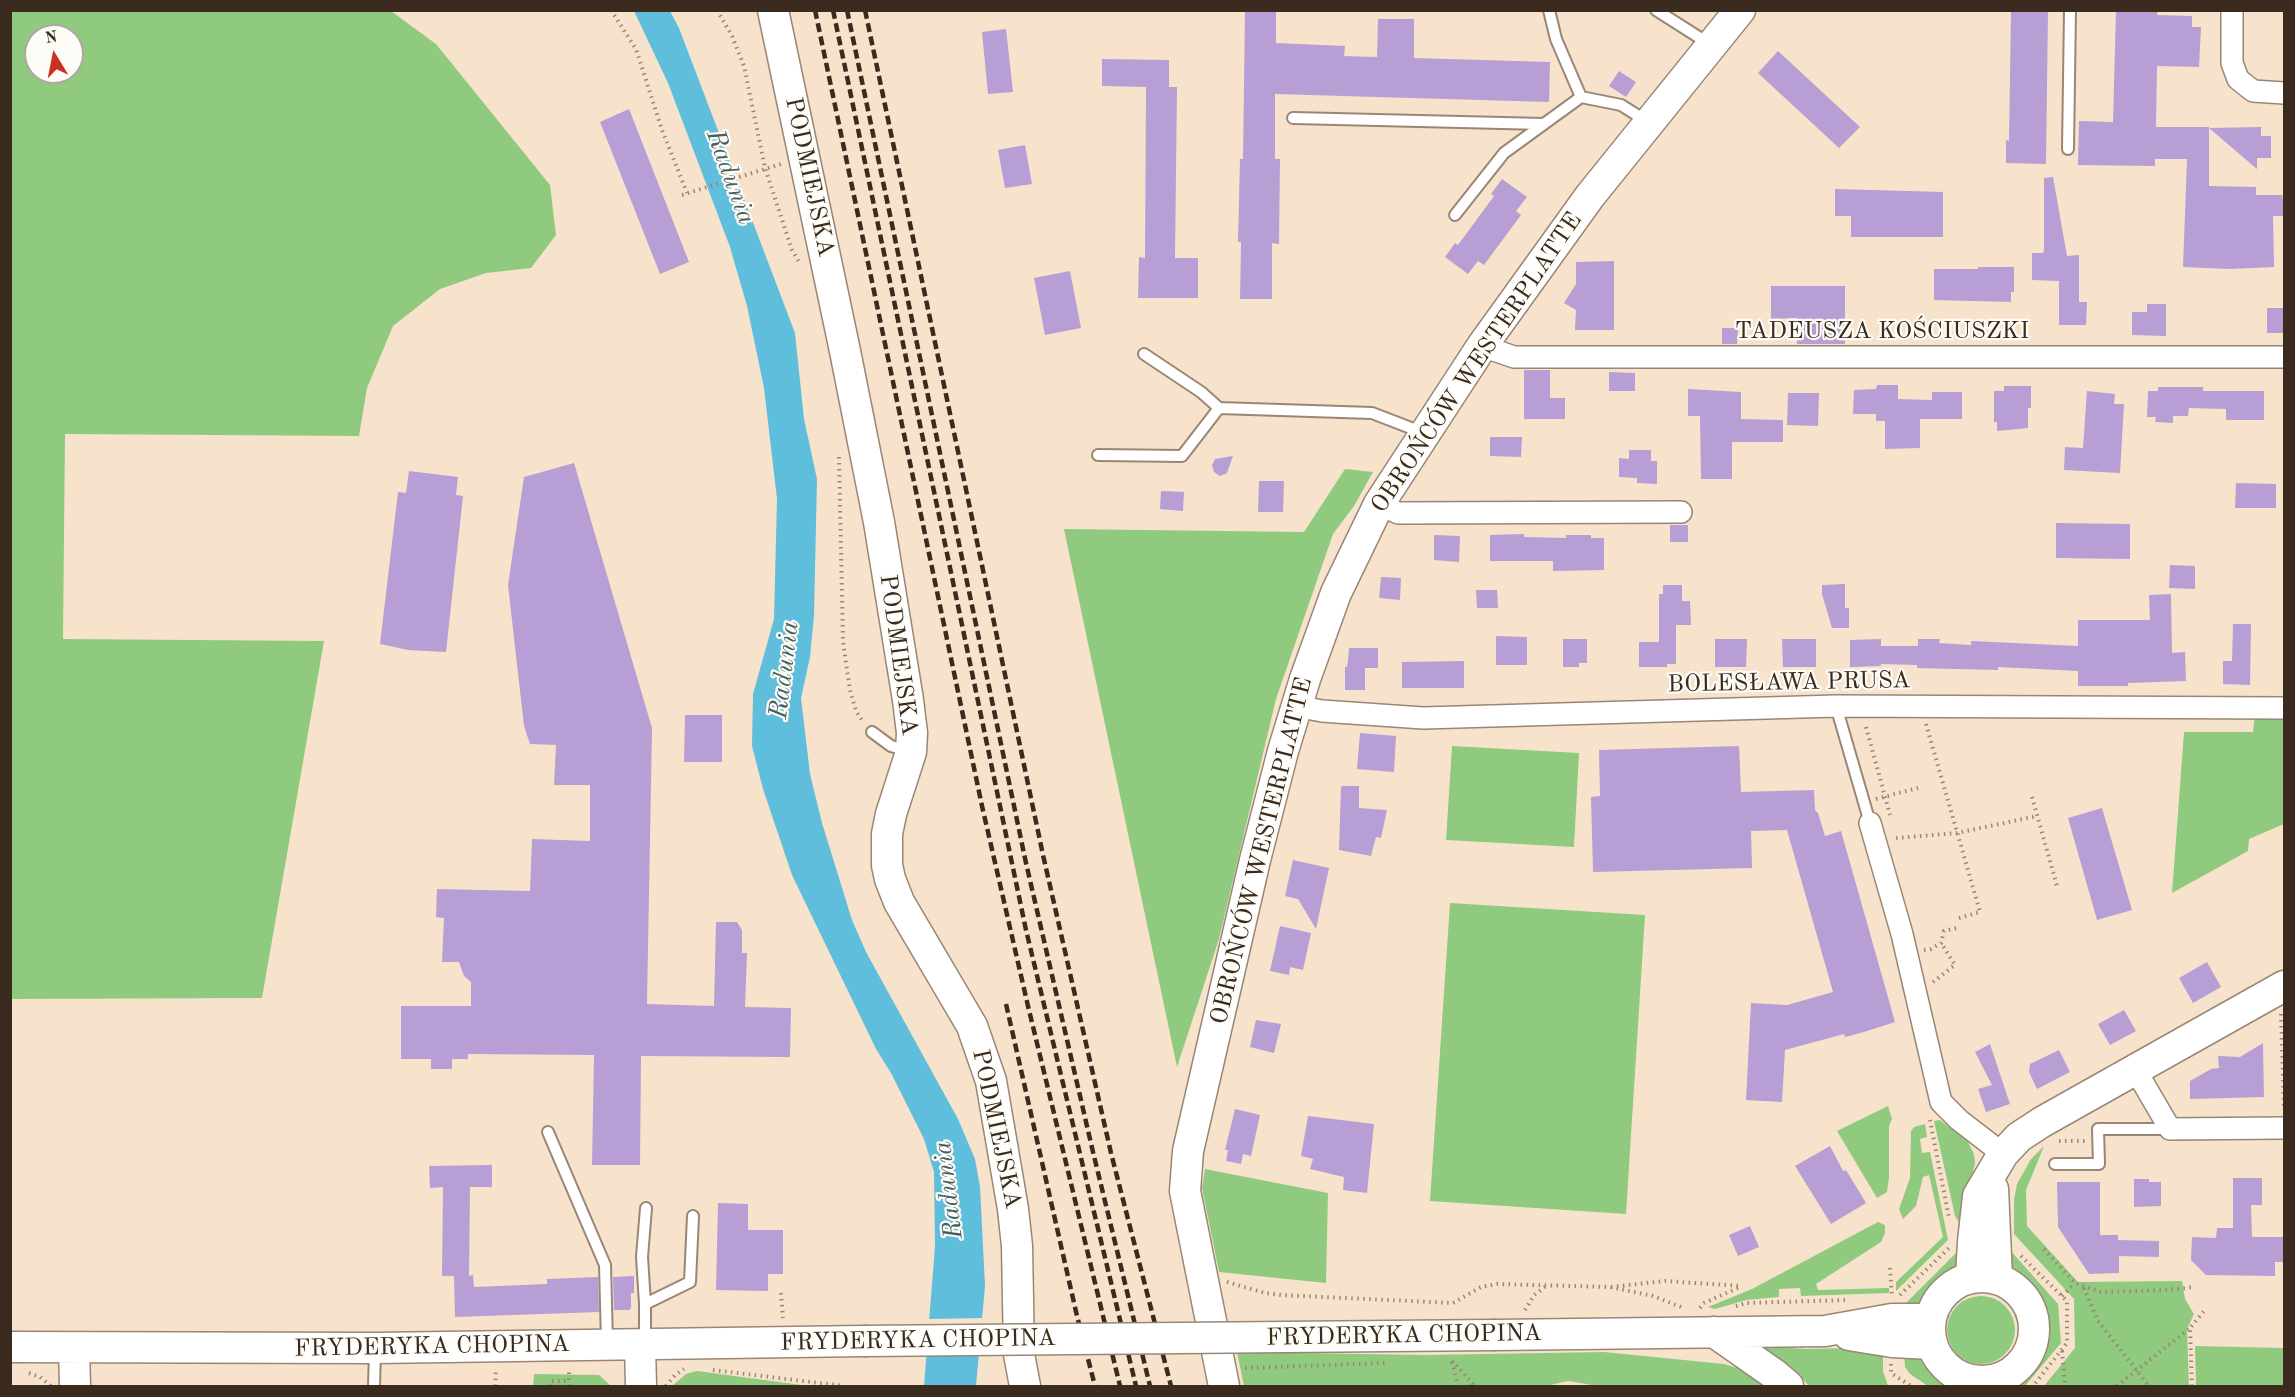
<!DOCTYPE html>
<html>
<head>
<meta charset="utf-8">
<style>
  body { margin:0 }
  #map { position:relative; width:2295px; height:1397px; overflow:hidden; background:#f7e3cc; font-family:"Old Standard TT",serif }
  canvas { display:block }
  .frame { position:absolute; inset:0; border:12px solid #3b2a1e; pointer-events:none }
  .north { position:absolute; left:24px; top:24px; width:60px; height:60px; box-sizing:border-box; background:#fdfcf7; border:2px solid #afa8a0; border-radius:50%; rotate:350deg; font-size:16px; font-weight:700; line-height:24px; text-align:center; color:#3b2a1e }
  .north::after { content:''; display:block; margin:auto; width:21px; height:27px; background:#c8321e; clip-path:polygon(50% 0,100% 100%,50% 72%,0 100%) }
</style>
</head>
<body>
<div id="map">
<canvas width="2295" height="1397"></canvas>
<div class="frame"></div>
<div class="north">N</div>
</div>
<script>
const ctx = document.querySelector('canvas').getContext('2d');
ctx.lineJoin = 'round';
function fillPath(path, color) {
  ctx.fillStyle = color;
  ctx.fill(path, 'evenodd');
}
function shape(rows) {
  const path = new Path2D();
  for (const r of rows) {
    if (r.length === 3) {
      path.moveTo(r[0] + r[2], r[1]);
      path.arc(r[0], r[1], r[2], 0, 2 * Math.PI);
      continue;
    }
    path.moveTo(r[0], r[1]);
    for (let i = 2; i < r.length; i += 2) path.lineTo(r[i], r[i + 1]);
  }
  return path;
}
function stroke(path, color, width, dash) {
  ctx.strokeStyle = color;
  ctx.lineWidth = width;
  ctx.lineCap = dash ? 'butt' : 'round';
  ctx.setLineDash(dash || []);
  ctx.stroke(path);
}
function write(font, color, halo, rows, align = 'center') {
  ctx.font = font + ' "Old Standard TT",serif';
  ctx.lineWidth = 4.5;
  ctx.setLineDash([]);
  ctx.textBaseline = 'middle';
  ctx.strokeStyle = halo;
  ctx.fillStyle = color;
  for (const [text, x, y, turn = 0] of rows) {
    ctx.save();
    ctx.translate(x, y);
    ctx.rotate((+turn || 0) * Math.PI / 180);
    ctx.textAlign = isNaN(turn) ? turn : align;
    if (halo) ctx.strokeText(text, 0, 0);
    ctx.fillText(text, 0, 0);
    ctx.restore();
  }
}
const green = shape([
  [10,11,391,11,436,44,550,185,556,235,531,268,486,273,440,289,393,326,367,388,359,436,65,434,63,639,324,641,262,998,11,999],
  [36,36,72,36,72,72,36,72],
  [1345,469,1373,472,1354,506,1333,534,1276,699,1219,939,1177,1067,1064,529,1304,532],
  [2255,714,2284,714,2284,824,2249,839,2248,851,2172,893,2184,732,2253,732],
  [1452,746,1579,753,1574,847,1446,840],
  [1450,903,1645,915,1626,1214,1430,1201],
  [1888,1106,1892,1119,1889,1126,1889,1178,1887,1192,1877,1198,1837,1131],
  [1940,1120,1968,1142,1974,1154,1975,1164,1968,1189,1966,1227,1958,1221,1955,1216,1934,1121],
  [1925,1124,1927,1137,1920,1139,1922,1153,1930,1152,1948,1240,1896,1291,1896,1282,1943,1237,1929,1175,1923,1177,1916,1206,1903,1219,1899,1209,1910,1178,1911,1131,1914,1127],
  [2044,1146,2026,1190,2027,1226,2078,1282,2182,1281,2185,1299,2194,1314,2187,1329,2189,1386,2044,1386,2075,1348,2074,1299,2014,1234,2014,1200,2017,1184,2031,1159],
  [1205,1169,1328,1193,1326,1283,1219,1272,1202,1188],
  [1878,1222,1885,1225,1885,1233,1881,1242,1816,1284,1818,1290,1889,1288,1889,1293,1801,1296,1800,1288,1779,1289,1779,1297,1746,1300,1715,1309,1708,1307,1752,1289],
  [1964,1250,1955,1272,1937,1283,1925,1301,1906,1308,1903,1306,1956,1253],
  [2010,1250,2058,1304,2061,1343,2025,1386,2009,1386,2029,1369,2037,1359,2043,1345,2043,1316,2032,1292,2008,1268],
  [1981,1330,34],
  [1754,1346,1807,1349,1883,1347,1883,1371,1888,1386,1809,1386,1801,1377],
  [2195,1346,2284,1348,2284,1386,2196,1386],
  [1904,1351,1917,1352,1952,1386,1928,1386,1910,1374,1905,1367],
  [1237,1352,1425,1355,1604,1352,1724,1364,1744,1370,1776,1386,1598,1386,1568,1381,1546,1386,1244,1386],
  [697,1371,809,1386,672,1386,686,1374],
  [534,1374,599,1375,609,1384,609,1386,533,1386]
]);
const water = shape([
  [634,11,670,11,679,28,795,333,804,419,817,479,814,615,810,657,801,698,810,774,822,823,852,920,866,952,958,1119,975,1159,980,1187,985,1286,976,1386,924,1386,935,1246,934,1172,924,1139,891,1073,876,1049,792,875,763,789,752,746,753,694,774,619,777,499,764,388,747,306,730,247,668,83]
]);
const pier = shape([
  [986,1318,982,1353,923,1353,927,1319]
]);
const building = shape([
  [1245,10,1276,10,1276,43,1345,46,1344,56,1377,57,1378,19,1414,19,1414,58,1550,62,1549,102,1275,94,1275,159,1280,159,1279,244,1272,243,1272,299,1240,299,1241,242,1238,242,1240,159,1243,159],
  [2011,10,2048,10,2046,164,2006,163,2006,140,2009,141],
  [2116,10,2158,10,2157,15,2192,16,2192,27,2201,27,2199,67,2157,66,2156,127,2209,127,2209,186,2256,187,2256,195,2283,195,2282,198,2284,198,2284,216,2273,216,2274,267,2230,269,2183,267,2187,159,2155,159,2155,166,2078,165,2079,121,2113,122],
  [1006,29,1013,92,988,94,982,32],
  [1778,51,1860,127,1839,148,1758,73],
  [1102,59,1169,60,1169,87,1177,87,1175,258,1198,258,1198,298,1138,298,1139,257,1145,258,1146,87,1102,86],
  [1619,71,1636,82,1626,97,1609,86],
  [629,109,689,262,660,274,600,122],
  [2261,127,2261,136,2271,136,2271,158,2257,158,2257,169,2209,128],
  [1025,145,1032,184,1005,188,998,150],
  [2053,177,2067,256,2079,255,2079,302,2087,302,2086,325,2059,325,2059,281,2032,280,2032,253,2043,253,2044,250,2044,178],
  [1502,179,1527,197,1516,211,1521,215,1484,265,1478,261,1468,274,1445,257,1455,243,1458,245,1494,196,1491,194],
  [1835,189,1943,192,1943,237,1851,237,1851,216,1835,216],
  [1614,261,1614,330,1575,330,1576,310,1564,303,1576,284,1576,262],
  [1978,267,2014,267,2014,292,2011,292,2011,302,1934,300,1934,269,1978,269],
  [1070,271,1081,328,1045,335,1034,278],
  [1771,286,1845,286,1845,344,1797,344,1797,318,1771,319],
  [2147,304,2166,304,2166,336,2132,335,2132,312,2147,312],
  [2267,308,2284,308,2284,333,2267,333],
  [1722,328,1738,328,1737,344,1722,344],
  [1524,370,1550,370,1550,398,1565,398,1565,419,1524,419],
  [1609,372,1635,373,1635,391,1609,391],
  [1877,385,1898,385,1898,399,1932,400,1932,392,1962,392,1962,419,1920,419,1920,448,1885,449,1885,421,1876,421,1876,414,1853,414,1854,390,1876,389],
  [2004,386,2031,386,2031,408,2028,408,2028,428,1997,431,1997,422,1994,422,1994,391,2004,391],
  [2158,387,2203,387,2203,391,2264,391,2264,420,2226,420,2226,409,2189,408,2188,416,2173,416,2173,423,2155,422,2156,417,2147,417,2148,391,2158,391],
  [1688,389,1741,392,1741,419,1783,420,1783,442,1732,442,1732,479,1701,479,1700,416,1688,416],
  [2087,391,2115,394,2114,404,2124,404,2120,473,2064,470,2065,447,2083,448],
  [1788,393,1819,393,1818,426,1787,425],
  [1490,437,1522,437,1521,457,1490,456],
  [1629,450,1651,450,1651,461,1657,461,1657,484,1637,483,1637,478,1619,477,1619,458,1629,459],
  [1233,456,1227,473,1220,476,1214,472,1212,465,1215,459],
  [574,463,652,728,647,1004,714,1006,716,922,737,922,742,930,742,953,747,953,745,1007,791,1008,790,1057,641,1056,640,1165,592,1165,594,1055,468,1054,468,1059,452,1059,452,1069,431,1069,431,1059,401,1059,401,1006,471,1006,471,982,464,976,459,962,442,962,444,918,436,917,437,889,530,891,532,839,590,841,590,785,554,785,556,745,530,744,524,726,508,585,524,477],
  [409,471,458,477,456,495,463,496,446,652,408,650,380,644,398,492,406,493],
  [1259,481,1284,481,1283,512,1258,512],
  [2236,483,2276,484,2276,508,2235,508],
  [1161,491,1184,492,1183,511,1160,509],
  [2056,523,2130,524,2130,559,2056,558],
  [1670,525,1688,525,1688,542,1670,542],
  [1524,534,1524,537,1566,538,1566,535,1591,535,1591,538,1604,538,1604,570,1553,571,1553,561,1490,561,1490,535],
  [1434,535,1460,536,1459,562,1434,560],
  [2170,565,2195,566,2195,589,2169,588],
  [1381,577,1401,578,1400,600,1379,598],
  [1845,584,1845,608,1849,608,1849,628,1832,628,1822,594,1822,585],
  [1663,585,1682,585,1682,601,1690,601,1691,625,1676,625,1676,664,1667,664,1667,667,1639,667,1639,642,1659,642,1659,594,1663,594],
  [1476,590,1497,590,1498,608,1477,608],
  [2171,594,2172,653,2185,652,2186,681,2128,683,2128,686,2078,686,2078,671,1998,667,1998,670,1917,668,1917,665,1881,664,1881,666,1850,667,1850,640,1881,639,1881,646,1918,646,1918,639,1940,639,1939,643,1971,645,1971,641,2078,646,2078,620,2150,620,2149,595],
  [2233,624,2251,624,2250,685,2223,684,2223,661,2232,661],
  [1496,636,1527,637,1527,665,1496,665],
  [1563,639,1587,639,1587,663,1579,663,1579,667,1563,667],
  [1715,639,1747,639,1746,667,1715,667],
  [1782,639,1816,639,1816,667,1783,667],
  [1349,648,1378,648,1378,668,1365,668,1365,690,1345,690,1345,667,1347,667,1348,660],
  [1464,661,1464,688,1402,688,1402,662],
  [685,715,722,715,722,762,684,762],
  [1360,733,1396,736,1394,772,1357,769],
  [1739,746,1741,792,1814,790,1815,810,1818,813,1825,836,1841,831,1895,1022,1864,1032,1845,1037,1844,1034,1785,1050,1782,1102,1746,1100,1751,1003,1787,1005,1833,992,1787,830,1751,831,1752,868,1593,872,1591,797,1600,796,1599,750],
  [1341,786,1359,786,1359,808,1387,810,1381,838,1376,837,1371,856,1339,850],
  [2102,808,2132,910,2097,920,2068,818],
  [1293,860,1329,868,1316,929,1298,899,1285,896],
  [1280,926,1311,933,1303,970,1290,967,1289,975,1270,971],
  [2207,962,2221,987,2193,1003,2179,978],
  [2124,1010,2136,1031,2110,1045,2098,1024],
  [1256,1020,1281,1024,1274,1053,1250,1047],
  [2263,1043,2264,1097,2190,1099,2190,1081,2211,1069,2219,1068,2218,1056,2240,1057],
  [1990,1044,2010,1104,1986,1112,1978,1089,1992,1085,1975,1052],
  [2059,1050,2070,1072,2037,1089,2029,1072,2030,1064],
  [1235,1109,1260,1115,1251,1156,1243,1154,1241,1164,1226,1161,1228,1150,1225,1150],
  [1308,1116,1374,1124,1367,1193,1343,1190,1344,1177,1310,1169,1313,1159,1301,1156],
  [1830,1146,1843,1171,1846,1170,1866,1203,1831,1224,1795,1166],
  [492,1165,492,1187,470,1187,469,1276,473,1275,474,1287,547,1284,547,1279,598,1277,599,1312,455,1317,454,1276,442,1276,443,1187,430,1188,429,1166],
  [2233,1178,2262,1178,2262,1205,2251,1205,2252,1237,2284,1237,2284,1262,2275,1262,2275,1276,2206,1275,2191,1260,2192,1237,2216,1238,2217,1228,2233,1228],
  [2134,1179,2149,1179,2149,1182,2161,1182,2161,1206,2134,1207],
  [2057,1182,2100,1182,2100,1235,2118,1235,2118,1240,2159,1241,2159,1257,2119,1256,2119,1273,2089,1274,2058,1227],
  [718,1203,748,1204,748,1230,783,1230,783,1274,768,1274,768,1291,716,1290],
  [1750,1226,1759,1247,1738,1256,1729,1235],
  [634,1276,634,1293,631,1293,631,1308,629,1310,614,1310,613,1277]
]);
const path = shape([
  [611,10,636,49,662,130,687,193],
  [717,10,732,36,744,66,765,168,792,250,800,264],
  [682,195,781,164],
  [839,457,843,642,850,690,856,711,863,722],
  [1926,724,1980,912,1956,919],
  [1866,727,1890,815],
  [2032,797,2057,886],
  [1876,799,1918,788],
  [1896,838,1957,833,2037,816],
  [1924,950,1931,949,1941,943,1944,931,1957,928],
  [1933,982,1955,965,1941,943],
  [2281,1014,2284,1108],
  [1930,1120,1949,1218],
  [2059,1141,2085,1141],
  [2044,1249,2075,1283,2101,1292,2167,1290,2194,1287],
  [2021,1256,2067,1301,2067,1343,2033,1386],
  [1890,1268,1892,1297],
  [1227,1282,1265,1293,1281,1295,1453,1303,1481,1287,1497,1284,1610,1287,1653,1296,1681,1307],
  [1611,1287,1665,1281,1742,1286],
  [2084,1288,2098,1321,2149,1386],
  [781,1293,783,1318],
  [1900,1295,1949,1248],
  [2062,1296,2075,1283],
  [1736,1306,1746,1303,1848,1300],
  [1700,1308,1704,1303,1740,1287],
  [1525,1310,1534,1295,1545,1287],
  [2062,1351,2065,1386],
  [1452,1361,1475,1386],
  [1452,1362,1458,1386],
  [1891,1364,1891,1373,1911,1386],
  [1245,1368,1385,1363],
  [713,1370,844,1386],
  [29,1373,40,1377,51,1386],
  [495,1386,496,1369],
  [551,1386,551,1381,569,1381],
  [569,1386,569,1368],
  [666,1386,675,1375,684,1369],
  [2117,1386,2190,1328],
  [2192,1386,2190,1328,2204,1311]
]);
const lane = shape([
  [1549,10,1556,39,1581,97,1621,105,1648,122],
  [1656,10,1711,45],
  [1293,118,1544,124],
  [2068,149,2070,10],
  [1455,215,1504,153,1581,97],
  [1144,354,1201,392,1219,408,1372,413,1424,433],
  [1098,455,1182,456,1219,408],
  [1836,706,1870,823],
  [872,732,891,746,908,751],
  [548,1132,605,1265,607,1342],
  [2055,1164,2099,1164,2098,1129,2170,1129],
  [645,1304,642,1257,646,1208],
  [645,1342,645,1304,690,1282,693,1216],
  [374,1386,375,1351]
]);
const street = shape([
  [2232,10,2232,63,2238,79,2253,91,2284,93],
  [1482,346,1514,357,2284,357],
  [1379,504,1398,513,1681,512],
  [1296,706,1322,711,1423,718,1836,706,2284,708],
  [1870,823,1902,934,1941,1102,1959,1120,2003,1154],
  [2135,1069,2170,1129,2284,1128]
]);
const secondary = shape([
  [773,10,845,351,879,522,908,700,912,733,911,752,891,814,887,834,887,865,890,879,899,902,972,1026,991,1081,1013,1209,1017,1246,1019,1354,1025,1386],
  [1993,1189,1997,1279],
  [1982,1329,52],
  [1971,1278,1973,1242,1978,1196,2003,1154,2019,1137,2042,1122,2284,986],
  [1714,1332,1774,1374,1788,1386],
  [1495,1335,1825,1331,1892,1319,1931,1319],
  [1849,1335,1892,1342,1932,1344],
  [640,1345,641,1386],
  [10,1347,375,1348,864,1341],
  [74,1348,75,1386],
  [1224,1386,1185,1191,1188,1151,1255,860,1283,751,1305,679,1336,593,1379,504,1482,346,1590,196,1740,10]
]);
const rail = shape([
  [815,10,982,806,1028,1006,1120,1386],
  [833,10,1026,930,1136,1386],
  [847,10,1026,863,1093,1152,1150,1386],
  [865,10,1043,855,1111,1153,1171,1386],
  [1006,1004,1077,1316,1095,1386]
]);
const secondaryBridge = shape([
  [864,1341,1495,1335]
]);
const streetNames = [
  ["PODMIEJSKA",809,177,78],
  ["TADEUSZA KOŚCIUSZKI",1882,332],
  ["OBROŃCÓW WESTERPLATTE",1477,363,-56],
  ["PODMIEJSKA",898,655,82],
  ["BOLESŁAWA PRUSA",1789,683,-1],
  ["OBROŃCÓW WESTERPLATTE",1262,851,-76],
  ["PODMIEJSKA",996,1129,78],
  ["FRYDERYKA CHOPINA",1404,1336,-1],
  ["FRYDERYKA CHOPINA",918,1341,-1],
  ["FRYDERYKA CHOPINA",432,1347,-1]
];
const waterNames = [
  ["Radunia",730,177,70],
  ["Radunia",785,670,-83],
  ["Radunia",949,1190,-97]
];
fillPath(green, '#90ca7e');
fillPath(water, '#5ebedc');
fillPath(pier, '#f7e3cc');
fillPath(building, '#b79ed5');
stroke(lane, '#998675', 14);
stroke(street, '#998675', 24);
stroke(secondary, '#998675', 33);
stroke(path, '#998675', 4, [1.5, 4.5]);
stroke(lane, '#fff', 10);
stroke(street, '#fff', 21);
stroke(secondary, '#fff', 30);
stroke(rail, '#3b2a1e', 4.5, [9, 4.5]);
stroke(secondaryBridge, '#998675', 33, []);
stroke(secondaryBridge, '#fff', 30);
write('24px', '#3b2a1e', '#fdfcf7', streetNames);
write('italic 26px', '#475e60', '#fdfcf7', waterNames);
</script>
</body>
</html>
